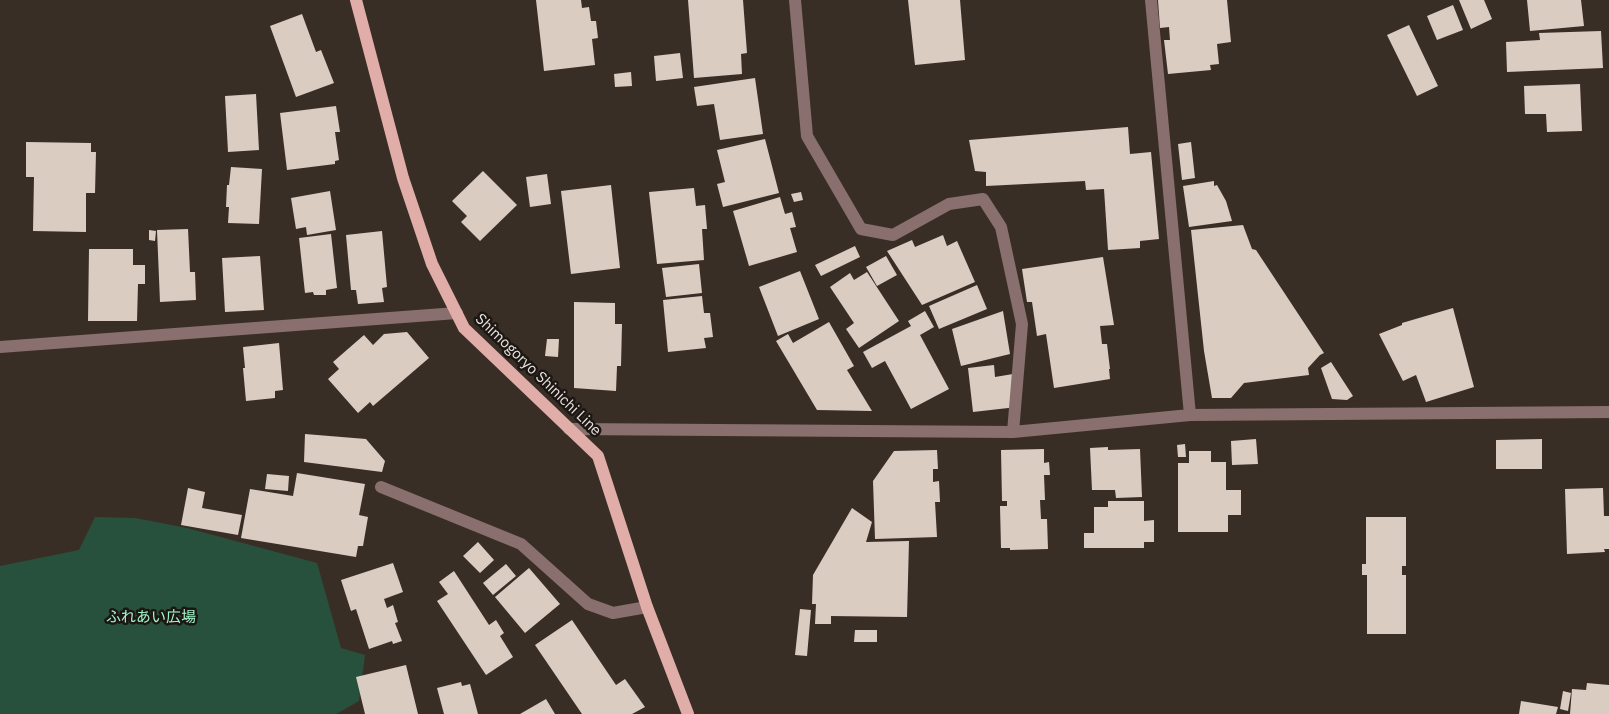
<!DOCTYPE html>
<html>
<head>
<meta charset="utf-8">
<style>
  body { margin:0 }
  canvas { display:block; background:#392e26 }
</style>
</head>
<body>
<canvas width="1609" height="714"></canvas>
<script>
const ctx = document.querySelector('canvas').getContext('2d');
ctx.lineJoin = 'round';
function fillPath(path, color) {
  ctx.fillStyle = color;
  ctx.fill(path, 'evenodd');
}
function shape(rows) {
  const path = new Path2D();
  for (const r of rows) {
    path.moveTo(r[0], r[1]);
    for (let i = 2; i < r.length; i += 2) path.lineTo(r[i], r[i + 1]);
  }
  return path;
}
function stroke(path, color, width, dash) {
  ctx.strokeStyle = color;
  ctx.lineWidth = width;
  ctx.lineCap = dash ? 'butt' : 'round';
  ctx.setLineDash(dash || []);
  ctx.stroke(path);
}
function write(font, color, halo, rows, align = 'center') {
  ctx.font = font + ' "IBM Plex Sans","Noto Sans JP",sans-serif';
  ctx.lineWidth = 5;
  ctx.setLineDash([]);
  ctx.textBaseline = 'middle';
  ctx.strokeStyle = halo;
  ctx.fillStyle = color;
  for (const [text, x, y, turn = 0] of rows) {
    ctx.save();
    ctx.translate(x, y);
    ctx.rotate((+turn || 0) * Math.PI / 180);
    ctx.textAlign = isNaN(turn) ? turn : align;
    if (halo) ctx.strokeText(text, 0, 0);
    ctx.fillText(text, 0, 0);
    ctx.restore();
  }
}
const green = shape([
  [95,517,135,518,187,528,317,563,341,648,365,655,359,701,336,714,0,714,0,566,79,550]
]);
const building = shape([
  [536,0,581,0,582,8,589,7,591,21,596,21,598,38,592,39,595,65,544,71],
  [688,0,743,0,747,53,741,54,742,74,694,78],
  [908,0,960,0,965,60,915,65],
  [1158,0,1227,0,1231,42,1217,44,1219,64,1210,65,1211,70,1168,74,1164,40,1170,40,1169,27,1160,28],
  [1459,0,1484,0,1492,19,1471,29],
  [1527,0,1581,0,1584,26,1530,31],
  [1453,5,1463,30,1437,40,1427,16],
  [302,14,316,52,321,50,334,83,296,97,270,26],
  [1409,25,1438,86,1417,96,1387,35],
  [1601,31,1603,68,1507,72,1506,42,1540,40,1539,33],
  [680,53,683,78,656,81,654,56],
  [631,72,632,86,615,87,614,74],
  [755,78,763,134,720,140,714,104,697,106,694,87],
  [1580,84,1582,131,1547,132,1546,114,1525,114,1524,86],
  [256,94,259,150,228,152,225,96],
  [336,106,340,132,335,132,339,160,335,161,335,164,287,170,280,113],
  [1128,127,1130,154,1151,152,1159,239,1140,241,1140,248,1108,250,1104,189,1086,190,1085,181,986,186,986,172,975,171,969,140],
  [765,139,779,193,723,207,717,184,725,182,717,150],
  [26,142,91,143,91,152,96,152,95,193,86,193,86,232,33,231,34,177,26,177],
  [1191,142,1195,178,1182,180,1178,144],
  [231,167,262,169,259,224,228,223,229,207,226,207,227,185,229,185],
  [483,171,517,205,480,241,461,222,467,216,452,201],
  [547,174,551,204,530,207,526,177],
  [1214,181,1214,186,1217,185,1226,201,1232,221,1189,227,1183,186],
  [611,185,620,268,571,274,561,191],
  [694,188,696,206,705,205,707,229,702,229,704,260,657,264,649,192],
  [330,191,336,230,307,235,306,227,296,229,291,198],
  [801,192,803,200,794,202,791,194],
  [780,197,785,214,792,212,796,227,790,228,797,252,749,266,733,211],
  [1243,225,1252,249,1256,250,1324,353,1320,355,1308,368,1309,375,1244,383,1231,398,1212,398,1204,351,1191,230],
  [188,229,190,272,195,272,196,300,160,302,157,230],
  [149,230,156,231,155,241,149,240],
  [382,231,387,287,382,288,384,302,358,304,356,290,351,290,346,235],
  [331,234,337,288,326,290,326,295,314,295,313,292,305,293,299,238],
  [943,235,947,246,957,241,975,282,922,305,887,251,912,240,915,247],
  [855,246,860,257,821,276,815,265],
  [89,249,133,249,133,265,145,265,145,284,138,284,137,321,88,321],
  [260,256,264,310,225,312,222,258],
  [886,256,897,275,877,286,866,267],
  [1103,257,1114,325,1100,326,1102,344,1107,344,1110,369,1109,369,1110,379,1054,388,1046,334,1037,336,1032,302,1027,302,1022,269],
  [699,264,702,293,666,297,662,268],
  [800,271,819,319,778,336,759,287],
  [867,272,899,321,859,348,846,329,854,323,830,287,850,273,854,280],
  [977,285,987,309,939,329,929,306],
  [702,296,704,313,710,313,713,337,704,338,706,348,668,352,663,300],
  [574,302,615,303,615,324,622,324,621,366,617,366,616,391,574,388],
  [1453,308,1474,387,1426,402,1416,375,1403,381,1379,334,1402,325,1402,323],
  [925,311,934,327,920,335,949,389,911,409,885,361,872,368,863,352,911,326,908,321],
  [1003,311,1010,354,961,366,952,329],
  [829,322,854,366,847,370,872,411,817,410,776,341,788,334,793,343],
  [407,332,429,358,373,406,370,402,358,413,328,379,339,369,333,362,364,335,373,345,384,334],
  [547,339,559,339,558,357,545,356],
  [279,343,283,390,275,391,275,398,246,401,243,368,245,368,243,347],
  [1331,362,1353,396,1347,400,1332,399,1321,368],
  [994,365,995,377,1013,374,1017,407,973,412,968,368],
  [305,434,366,439,385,461,382,472,304,462],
  [1256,439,1258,464,1232,465,1231,441],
  [1542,439,1542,469,1496,469,1496,440],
  [1185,444,1186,457,1178,457,1177,445],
  [1108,447,1108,450,1140,449,1142,497,1116,498,1115,490,1092,490,1090,448],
  [1044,449,1044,463,1049,462,1050,475,1044,475,1045,500,1040,500,1041,519,1047,519,1048,549,1010,550,1010,548,1001,548,1000,506,1007,506,1007,501,1002,501,1001,450],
  [937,450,938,469,933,469,933,482,939,481,940,502,935,502,937,537,875,539,873,481,894,451],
  [1189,451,1211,451,1211,462,1226,462,1226,490,1241,490,1241,515,1228,515,1228,532,1178,532,1178,463,1189,463],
  [297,473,365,484,359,515,368,517,363,546,358,546,356,557,241,538,250,489,293,496],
  [267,474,289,476,288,491,265,489],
  [188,488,205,492,202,508,242,515,238,535,181,525],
  [1603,488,1604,516,1609,516,1609,549,1604,549,1605,552,1567,554,1565,489],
  [1108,501,1144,501,1144,521,1154,520,1154,542,1144,542,1144,548,1084,548,1084,533,1094,533,1094,507,1108,507],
  [852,508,872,522,866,542,909,541,907,617,831,616,831,624,815,624,816,604,812,604,813,575],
  [1366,517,1406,517,1406,566,1402,566,1402,575,1406,575,1406,634,1367,634,1367,575,1362,575,1362,564,1366,564],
  [478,542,494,560,480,573,463,556],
  [393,563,403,592,384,599,387,608,393,605,398,622,395,623,402,641,393,644,392,641,369,649,356,609,351,611,341,580],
  [506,564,516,576,493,595,483,583],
  [529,568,560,604,525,633,495,597],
  [454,571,489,625,496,620,504,633,500,636,513,657,486,675,437,601,448,594,439,582],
  [800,609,811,610,807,656,795,655],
  [572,620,616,685,625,679,645,707,632,714,582,714,535,645],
  [855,630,877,630,877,642,854,642],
  [406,665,418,714,365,714,356,677],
  [461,682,462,686,470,684,478,714,444,714,437,688],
  [1587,683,1609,685,1609,714,1570,714,1572,689,1586,690],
  [1563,691,1571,693,1568,711,1560,709],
  [546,699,555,714,520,714],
  [1521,701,1558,707,1556,714,1519,714]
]);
const minor = shape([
  [795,0,807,136,861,229,893,235,949,204,983,199,1001,227,1022,324,1013,432],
  [1151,0,1190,415],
  [0,347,457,313],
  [569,429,1013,432,1190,415,1609,412],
  [381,487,521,544,588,604,613,613,647,607]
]);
const major = shape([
  [356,0,403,178,432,264,464,328,598,456,647,607,688,714]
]);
const streetNames = [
  ["Shimogoryo Shinichi Line",538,375,44]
];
const parkNames = [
  ["ふれあい広場",151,618]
];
fillPath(green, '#27513c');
fillPath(building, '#dbccc2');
stroke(minor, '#896f6d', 12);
stroke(major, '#e0ada9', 12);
write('15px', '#eae3dd', '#1c1714', streetNames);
write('15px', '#a2f6ca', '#1c1714', parkNames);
</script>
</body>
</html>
